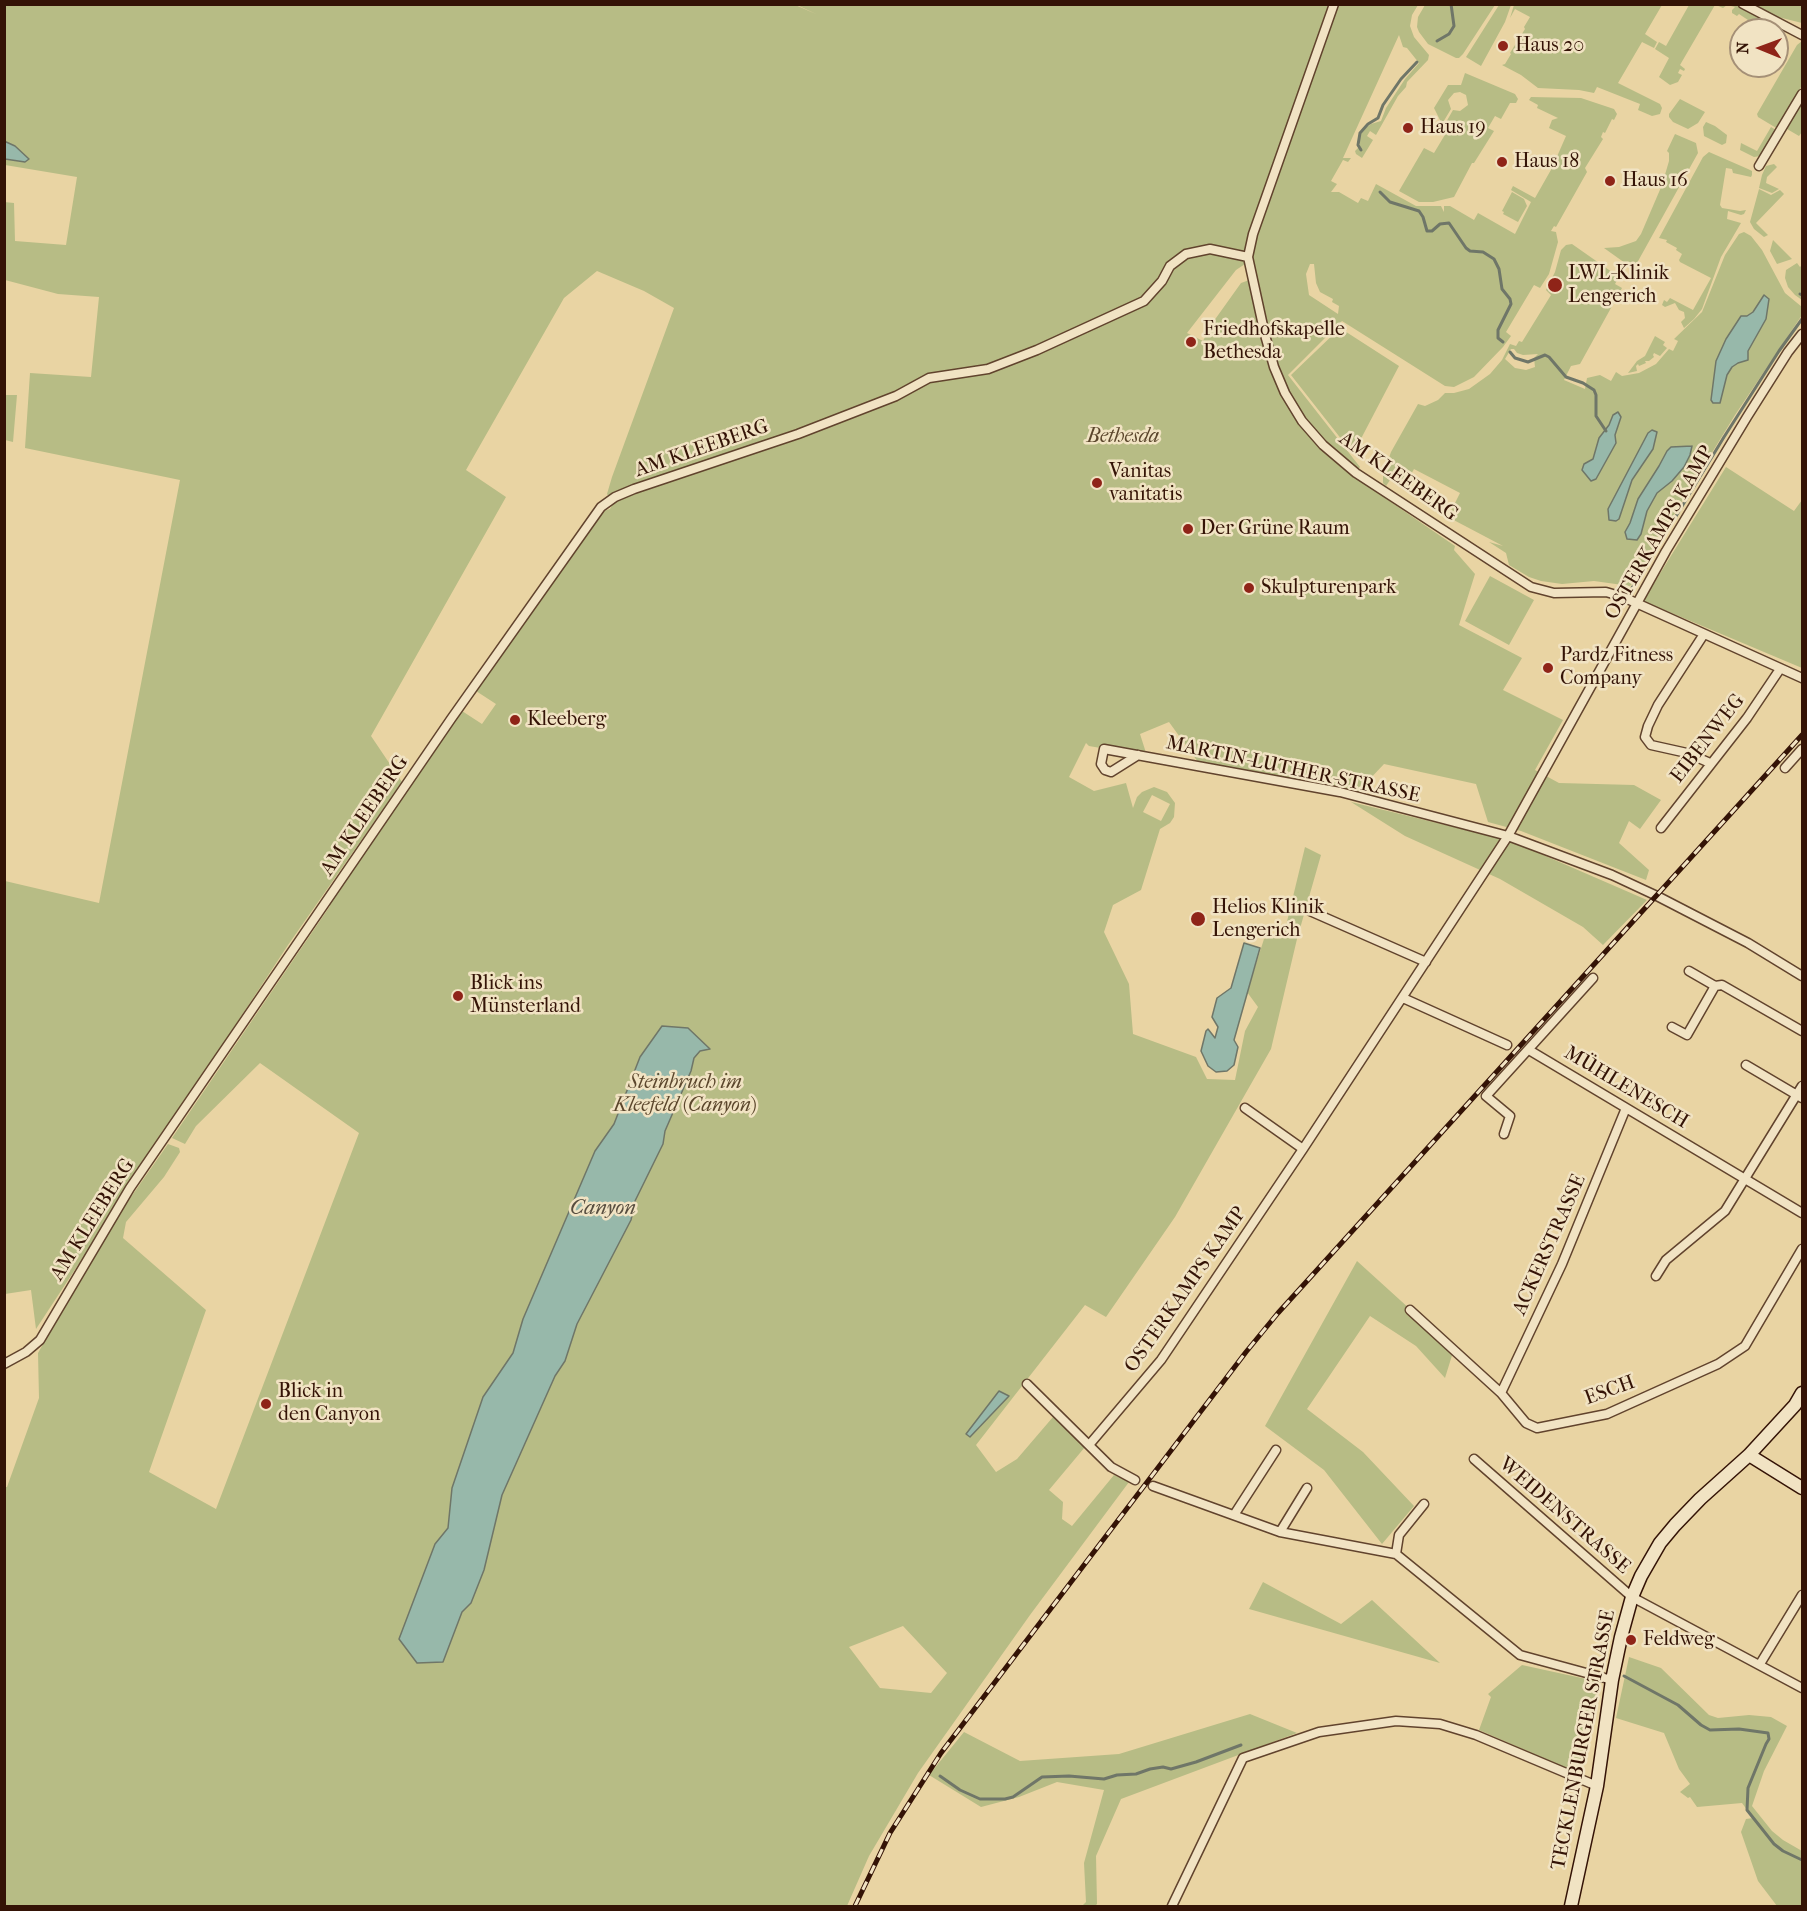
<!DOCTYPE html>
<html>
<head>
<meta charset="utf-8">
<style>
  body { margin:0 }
  #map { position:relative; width:1807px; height:1911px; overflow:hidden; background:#e9d4a3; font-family:"IM FELL French Canon",serif }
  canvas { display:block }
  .frame { position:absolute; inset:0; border:6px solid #341306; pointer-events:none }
  .north { position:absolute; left:1729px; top:18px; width:60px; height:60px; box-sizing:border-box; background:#f1e3c3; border:2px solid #a59077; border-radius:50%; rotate:271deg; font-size:16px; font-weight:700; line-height:24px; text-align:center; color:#341306 }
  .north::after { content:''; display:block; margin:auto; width:21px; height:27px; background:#8f2418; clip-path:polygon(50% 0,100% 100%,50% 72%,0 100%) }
</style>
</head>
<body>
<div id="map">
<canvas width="1807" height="1911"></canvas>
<div class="frame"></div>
<div class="north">N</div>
</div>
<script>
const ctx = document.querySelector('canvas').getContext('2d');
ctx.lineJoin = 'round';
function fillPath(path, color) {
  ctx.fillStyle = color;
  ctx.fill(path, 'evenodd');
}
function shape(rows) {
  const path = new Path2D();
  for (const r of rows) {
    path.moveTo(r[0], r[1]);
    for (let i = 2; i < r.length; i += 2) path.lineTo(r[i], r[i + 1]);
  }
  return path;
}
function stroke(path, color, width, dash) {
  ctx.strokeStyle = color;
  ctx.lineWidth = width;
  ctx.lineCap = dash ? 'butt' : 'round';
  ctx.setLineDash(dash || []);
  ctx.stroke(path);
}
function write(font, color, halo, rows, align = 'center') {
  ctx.font = font + ' "IM FELL French Canon",serif';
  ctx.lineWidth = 5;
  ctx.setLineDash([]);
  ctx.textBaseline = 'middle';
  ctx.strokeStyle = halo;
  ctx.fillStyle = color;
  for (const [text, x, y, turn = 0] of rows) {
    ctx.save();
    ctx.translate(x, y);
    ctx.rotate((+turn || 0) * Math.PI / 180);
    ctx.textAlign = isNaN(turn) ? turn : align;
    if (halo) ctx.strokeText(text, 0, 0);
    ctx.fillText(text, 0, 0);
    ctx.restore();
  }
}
const green = shape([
  [793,4,816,14,797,5,1418,5,1412,15,1410,26,1414,37,1429,55,1428,60,1407,82,1406,87,1398,96,1376,135,1370,131,1367,136,1373,140,1362,158,1356,154,1355,151,1360,146,1359,139,1362,131,1371,124,1381,121,1386,108,1405,79,1419,63,1407,48,1403,47,1399,35,1343,158,1351,158,1348,162,1343,160,1331,181,1337,184,1331,192,1339,192,1358,203,1361,198,1368,201,1376,184,1416,206,1441,206,1444,212,1444,206,1450,206,1474,220,1478,213,1515,234,1531,202,1511,190,1513,186,1535,198,1552,168,1566,136,1549,128,1552,120,1558,118,1537,108,1538,105,1529,100,1531,97,1581,98,1614,109,1617,114,1614,120,1612,119,1605,133,1603,132,1601,137,1603,139,1585,168,1587,172,1556,227,1554,226,1551,231,1556,232,1558,242,1549,274,1540,288,1534,285,1506,332,1511,336,1503,347,1474,377,1454,387,1445,386,1342,321,1288,375,1360,467,1353,476,1455,546,1454,550,1475,574,1459,625,1522,658,1503,690,1563,720,1535,770,1559,783,1634,785,1661,800,1640,829,1629,821,1619,843,1649,870,1646,880,1521,831,1488,822,1476,784,1384,764,1366,783,1364,793,1310,781,1222,767,1198,762,1169,722,1140,734,1147,756,1089,746,1086,743,1069,777,1094,791,1126,783,1133,808,1137,797,1142,792,1154,787,1167,792,1175,803,1174,817,1170,823,1160,829,1141,890,1113,905,1104,932,1129,984,1133,1034,1196,1057,1207,1079,1235,1080,1245,1031,1258,1007,1247,992,1264,939,1284,934,1305,847,1321,855,1297,939,1271,1049,1175,1217,1106,1317,1085,1305,976,1445,996,1472,1017,1459,1053,1417,1085,1447,1049,1490,1063,1502,1062,1519,1072,1526,1114,1475,1129,1482,1030,1615,918,1773,869,1856,847,1906,5,1906,5,1487,7,1487,39,1398,38,1353,110,1227,168,1144,179,1148,180,1152,164,1177,126,1222,123,1238,206,1310,149,1472,216,1509,359,1133,260,1063,196,1126,185,1144,172,1138,330,906,328,904,462,711,482,724,496,704,476,691,600,512,610,509,613,503,607,494,612,477,674,308,644,291,597,271,564,298,466,470,506,497,371,736,402,782,288,945,36,1329,31,1290,5,1294,5,881,99,903,180,480,25,448,30,373,91,377,99,297,58,294,5,280,4,202,14,203,15,241,66,245,77,177,5,165,5,5],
  [1251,260,1255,278,1241,283,1211,325,1203,341,1187,333,1236,270],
  [1310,264,1314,264,1316,283,1320,292,1333,299,1332,302,1339,306,1338,314,1309,295,1306,274],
  [1152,795,1170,804,1161,821,1143,812],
  [999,1391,1009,1396,971,1436],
  [903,1626,947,1673,931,1693,880,1688,849,1647],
  [1425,5,1425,4,1495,5,1463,54,1459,58,1456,58,1428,44,1419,32,1417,27,1418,17],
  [1499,5,1511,5,1505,22,1481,66,1466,57],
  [1514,5,1662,5,1645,34,1657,42,1654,48,1642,42,1618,83,1660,104,1662,108,1660,114,1652,116,1638,110,1640,104,1597,87,1594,93,1579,90,1538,88,1521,75,1502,65,1505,64,1511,54,1510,53,1525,29,1524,27,1530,17,1515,9,1510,18],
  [1689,5,1715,5,1680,65,1685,69,1684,71,1680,69,1678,73,1682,75,1678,82,1670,85,1659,77,1669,58,1655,49,1659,42,1666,46],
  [1716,5,1802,5,1802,23,1750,10,1765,19,1760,28,1739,14,1737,16,1732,13,1732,10,1735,7,1727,5,1723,8],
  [1802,41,1802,85,1778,129,1758,117,1757,114,1797,45],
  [1465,73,1515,94,1518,99,1516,103,1510,103,1501,119,1495,116,1488,128,1494,131,1474,163,1472,163,1454,197,1433,202,1419,202,1399,191,1424,148,1434,153,1446,133,1441,131,1453,110,1460,111,1468,105,1466,95,1460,92,1454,93,1448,100,1451,109,1442,124,1434,108,1448,85,1461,85],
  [1680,99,1705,112,1698,123,1688,129,1673,122,1669,117,1669,114],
  [1802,102,1802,132,1799,136,1787,129],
  [1706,122,1715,126,1727,135,1726,143,1722,145,1704,136,1703,127],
  [1771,127,1776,130,1761,156,1754,157,1740,150,1741,143,1757,151],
  [1675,134,1696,143,1698,153,1632,272,1632,268,1604,248,1619,247,1636,241,1641,234,1662,185,1669,161,1669,153,1667,151],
  [1709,152,1748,169,1752,171,1752,175,1751,177,1733,173,1732,169,1726,168,1720,205,1722,208,1740,211,1746,210,1744,214,1741,215,1728,211,1727,219,1741,223,1721,257,1702,309,1694,319,1684,328,1681,322,1685,318,1684,312,1679,310,1675,303,1665,307,1662,305,1664,300,1667,302,1670,298,1693,310,1711,278,1680,262,1679,260,1682,254,1676,250,1677,248,1666,242,1667,240,1659,238,1703,157],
  [1774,164,1777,167,1767,177,1766,183,1779,189,1772,193,1759,188,1762,175,1766,166],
  [1759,189,1771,195,1780,190,1784,194,1756,223,1768,235,1764,237,1754,229,1750,222],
  [1512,192,1524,199,1527,206,1518,222,1503,214,1504,212,1502,211],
  [1744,232,1751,236,1762,250,1785,293,1802,307,1802,315,1735,415,1661,536,1655,537,1652,535,1651,539,1657,543,1640,575,1630,586,1594,581,1562,584,1541,581,1529,577,1509,565,1506,553,1489,542,1503,546,1448,517,1460,493,1414,469,1404,487,1390,480,1386,486,1383,483,1383,475,1391,452,1418,404,1425,406,1438,400,1445,393,1454,393,1469,389,1490,374,1502,360,1510,344,1516,346,1519,341,1522,342,1551,295,1546,290,1555,272,1561,250,1566,245,1572,244,1619,277,1615,284,1622,288,1580,364,1571,366,1564,380,1585,389,1587,378,1600,375,1611,381,1616,372,1622,376,1639,373,1656,364,1669,349,1673,351,1678,341,1674,339,1702,312,1725,255,1739,234],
  [1511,349,1514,349,1517,353,1523,355,1538,354,1534,358,1535,367,1526,370,1515,368,1505,359],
  [1773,240,1792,259,1777,264,1770,251],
  [1797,263,1800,267,1802,265,1802,300,1795,295,1788,287,1785,278,1786,270],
  [1340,328,1399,366,1353,454,1291,375],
  [1655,336,1665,342,1663,345,1667,348,1660,356,1654,353,1653,355,1654,357,1649,361,1645,361,1646,363,1639,366,1638,364,1636,366,1637,371,1628,373,1637,361,1645,356],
  [5,395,17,395,13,442,5,440],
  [1726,467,1794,511,1802,500,1802,668,1643,601],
  [1490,576,1534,600,1509,645,1465,621],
  [1351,802,1511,841,1647,900,1603,945,1583,927,1500,879,1405,836],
  [1357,1261,1454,1349,1445,1378,1416,1346,1370,1316,1307,1409,1363,1452,1414,1506,1382,1544,1324,1470,1265,1426],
  [1263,1582,1341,1624,1372,1600,1440,1663,1249,1609],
  [1629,1657,1661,1668,1709,1715,1718,1718,1749,1715,1771,1717,1787,1726,1764,1771,1752,1806,1772,1831,1783,1840,1802,1851,1802,1906,1777,1906,1758,1881,1741,1832,1746,1819,1753,1818,1742,1803,1697,1807,1690,1797,1688,1798,1680,1792,1690,1784,1679,1769,1664,1733,1616,1718],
  [1522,1665,1600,1682,1580,1774,1479,1730,1491,1697,1488,1694],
  [1250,1714,1297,1733,1121,1799,1096,1856,1097,1904,1095,1906,1082,1906,1086,1902,1084,1863,1104,1790,1057,1782,1019,1797,981,1807,929,1775,964,1732,1020,1761,1119,1754]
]);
const water = shape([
  [4,141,15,146,29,159,25,162,5,159,4,141],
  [1764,295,1769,299,1766,319,1748,351,1748,360,1738,363,1732,367,1727,375,1720,403,1713,403,1711,400,1716,361,1726,339,1741,316,1747,316,1753,312,1764,295],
  [1618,412,1621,417,1615,435,1616,443,1596,479,1591,481,1582,470,1584,464,1593,459,1599,438,1609,425,1613,415,1618,412],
  [1652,430,1657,432,1653,449,1632,480,1619,519,1616,521,1609,520,1608,509,1648,433,1652,430],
  [1692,446,1690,455,1684,467,1672,481,1657,493,1647,511,1641,534,1637,540,1627,539,1625,532,1630,523,1638,499,1659,466,1667,451,1671,447,1692,446],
  [1244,943,1260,948,1234,1040,1238,1047,1234,1065,1227,1071,1216,1072,1208,1066,1201,1051,1206,1031,1208,1029,1215,1038,1218,1027,1212,1017,1217,998,1231,988,1244,943],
  [662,1026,688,1028,710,1049,700,1051,694,1058,691,1071,665,1131,663,1144,635,1201,631,1220,577,1324,565,1361,555,1376,502,1495,484,1570,471,1603,462,1612,443,1662,417,1663,399,1639,435,1544,448,1528,452,1488,483,1397,513,1353,523,1319,595,1151,614,1124,640,1057,662,1026],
  [999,1391,1009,1396,970,1437,966,1434,999,1391]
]);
const stream = shape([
  [1437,41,1449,34,1454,26,1451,4],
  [1361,150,1358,145,1360,133,1368,124,1378,118,1383,105,1401,79,1417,62],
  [1380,192,1390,202,1419,211,1423,217,1427,231,1432,231,1440,224,1449,223,1466,248,1470,251,1483,252,1494,259,1499,269,1502,289,1510,299,1511,304,1498,330,1498,338,1503,342],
  [1800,294,1802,295],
  [1510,352,1515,358,1528,362,1545,355,1549,357,1566,377,1583,383,1594,390,1596,395,1596,416,1606,431],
  [1664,536,1724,437,1779,351,1802,319],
  [1631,589,1642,575,1657,547],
  [1624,1676,1678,1705,1701,1725,1710,1730,1739,1729,1768,1733,1769,1739,1766,1744,1748,1788,1747,1810,1774,1844,1783,1851,1802,1860],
  [940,1776,960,1790,980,1799,1005,1799,1013,1797,1042,1777,1069,1776,1104,1779,1117,1775,1136,1774,1150,1769,1163,1767,1171,1769,1196,1762,1241,1745]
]);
const street = shape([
  [1334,4,1253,234,1248,257,1265,335,1274,367,1285,393,1302,421,1323,445,1356,473,1531,587,1554,593,1606,592,1623,597,1802,678],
  [1743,4,1802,35],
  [1759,166,1802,94],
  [1704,634,1658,705,1648,726,1645,737,1651,745,1687,753,1710,763],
  [1138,755,1111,772,1105,770,1101,764,1104,749,1340,792,1508,836,1612,875,1657,896,1748,943,1802,976],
  [1785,768,1802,749],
  [1661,828,1747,718,1780,669],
  [1310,911,1426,962],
  [1689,971,1715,986,1722,985,1802,1031],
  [1403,998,1507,1045],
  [1672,1027,1687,1035,1715,986],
  [1529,1050,1802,1213],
  [1746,1065,1802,1098],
  [1245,1108,1303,1149],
  [1504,1134,1510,1116,1486,1096,1593,978],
  [1656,1276,1666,1260,1725,1211,1802,1086],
  [1410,1310,1501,1393,1526,1423,1537,1428,1607,1414,1718,1364,1745,1346,1802,1249],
  [4,1364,26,1352,40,1340,130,1188,451,719,601,507,615,497,634,489,798,434,896,396,929,378,988,369,1037,350,1144,301,1162,281,1170,266,1186,254,1210,249,1248,257],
  [1027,1384,1111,1467,1135,1480],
  [1501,1393,1562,1264,1626,1108],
  [1089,1445,1161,1360,1303,1149,1508,836,1666,551,1747,417,1788,352,1802,334],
  [1474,1459,1632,1597,1802,1688],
  [1153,1486,1280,1532,1396,1554,1520,1655,1612,1680],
  [1234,1515,1276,1450],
  [1280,1532,1307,1488],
  [1396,1554,1399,1535,1424,1504],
  [1760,1664,1802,1595],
  [1172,1906,1243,1758,1319,1732,1396,1721,1440,1724,1476,1735,1597,1786]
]);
const secondary = shape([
  [1749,1455,1802,1488],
  [1571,1906,1597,1786,1612,1680,1621,1637,1632,1597,1641,1576,1660,1543,1675,1525,1700,1499,1749,1455,1795,1405,1802,1393]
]);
const rail = shape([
  [855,1906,890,1833,941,1753,1246,1352,1278,1313,1802,735]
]);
const markers = [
  [1503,46,6,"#8f2418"],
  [1408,128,6,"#8f2418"],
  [1502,162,6,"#8f2418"],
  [1610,181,6,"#8f2418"],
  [1555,285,8,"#8f2418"],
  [1191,342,6,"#8f2418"],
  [1097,483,6,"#8f2418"],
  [1188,529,6,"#8f2418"],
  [1249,588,6,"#8f2418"],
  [1548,668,6,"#8f2418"],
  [515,720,6,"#8f2418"],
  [1198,919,8,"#8f2418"],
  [458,996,6,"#8f2418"],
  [266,1404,6,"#8f2418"],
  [1631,1640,6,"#8f2418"]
];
const poiNames = [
  ["Haus 20",1515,46],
  ["Haus 19",1420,128],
  ["Haus 18",1514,162],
  ["Haus 16",1622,181],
  ["LWL-Klinik",1568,274],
  ["Lengerich",1568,297],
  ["Friedhofskapelle",1203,330],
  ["Bethesda",1203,353],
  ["Vanitas",1109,472],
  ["vanitatis",1109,495],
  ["Der Grüne Raum",1200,529],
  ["Skulpturenpark",1261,588],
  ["Pardz Fitness",1560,656],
  ["Company",1560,679],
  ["Kleeberg",527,720],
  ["Helios Klinik",1212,908],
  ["Lengerich",1212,931],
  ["Blick ins",470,984],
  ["Münsterland",470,1007],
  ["Blick in",278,1392],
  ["den Canyon",278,1415],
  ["Feldweg",1643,1640]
];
const parkNames = [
  ["Bethesda",1123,437],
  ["Steinbruch im",685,1083],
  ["Kleefeld (Canyon)",685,1106]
];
const streetNames = [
  ["AM KLEEBERG",702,449,-19],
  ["AM KLEEBERG",1398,477,35],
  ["OSTERKAMPS KAMP",1660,533,-60],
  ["EIBENWEG",1708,739,-52],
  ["MARTIN-LUTHER-STRASSE",1293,770,12],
  ["AM KLEEBERG",365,816,-56],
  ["MÜHLENESCH",1626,1088,31],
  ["AM KLEEBERG",93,1220,-58],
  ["ACKERSTRASSE",1550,1245,-66],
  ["OSTERKAMPS KAMP",1186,1290,-55],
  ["ESCH",1610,1391,-20],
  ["WEIDENSTRASSE",1564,1516,41],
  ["TECKLENBURGER STRASSE",1584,1740,-79]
];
const waterNames = [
  ["Canyon",603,1209]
];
fillPath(green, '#b7bc85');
fillPath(water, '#97b8aa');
stroke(water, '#6f7668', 1.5);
stroke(stream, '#6f7668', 3);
stroke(street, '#61432d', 11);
stroke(secondary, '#341306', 15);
stroke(street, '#f1e3c3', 8);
stroke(secondary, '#f1e3c3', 12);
stroke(rail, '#341306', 5);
stroke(rail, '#f1e3c3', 3, [9]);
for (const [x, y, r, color] of markers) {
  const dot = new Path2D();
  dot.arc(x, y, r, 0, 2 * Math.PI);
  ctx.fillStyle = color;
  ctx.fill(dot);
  stroke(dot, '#f1e3c3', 2);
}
write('20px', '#341306', '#f1e3c3', poiNames, 'left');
write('italic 20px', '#5b462c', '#f1e3c3', parkNames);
write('20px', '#341306', '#f1e3c3', streetNames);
write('italic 21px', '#574d3f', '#f1e3c3', waterNames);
</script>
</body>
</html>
